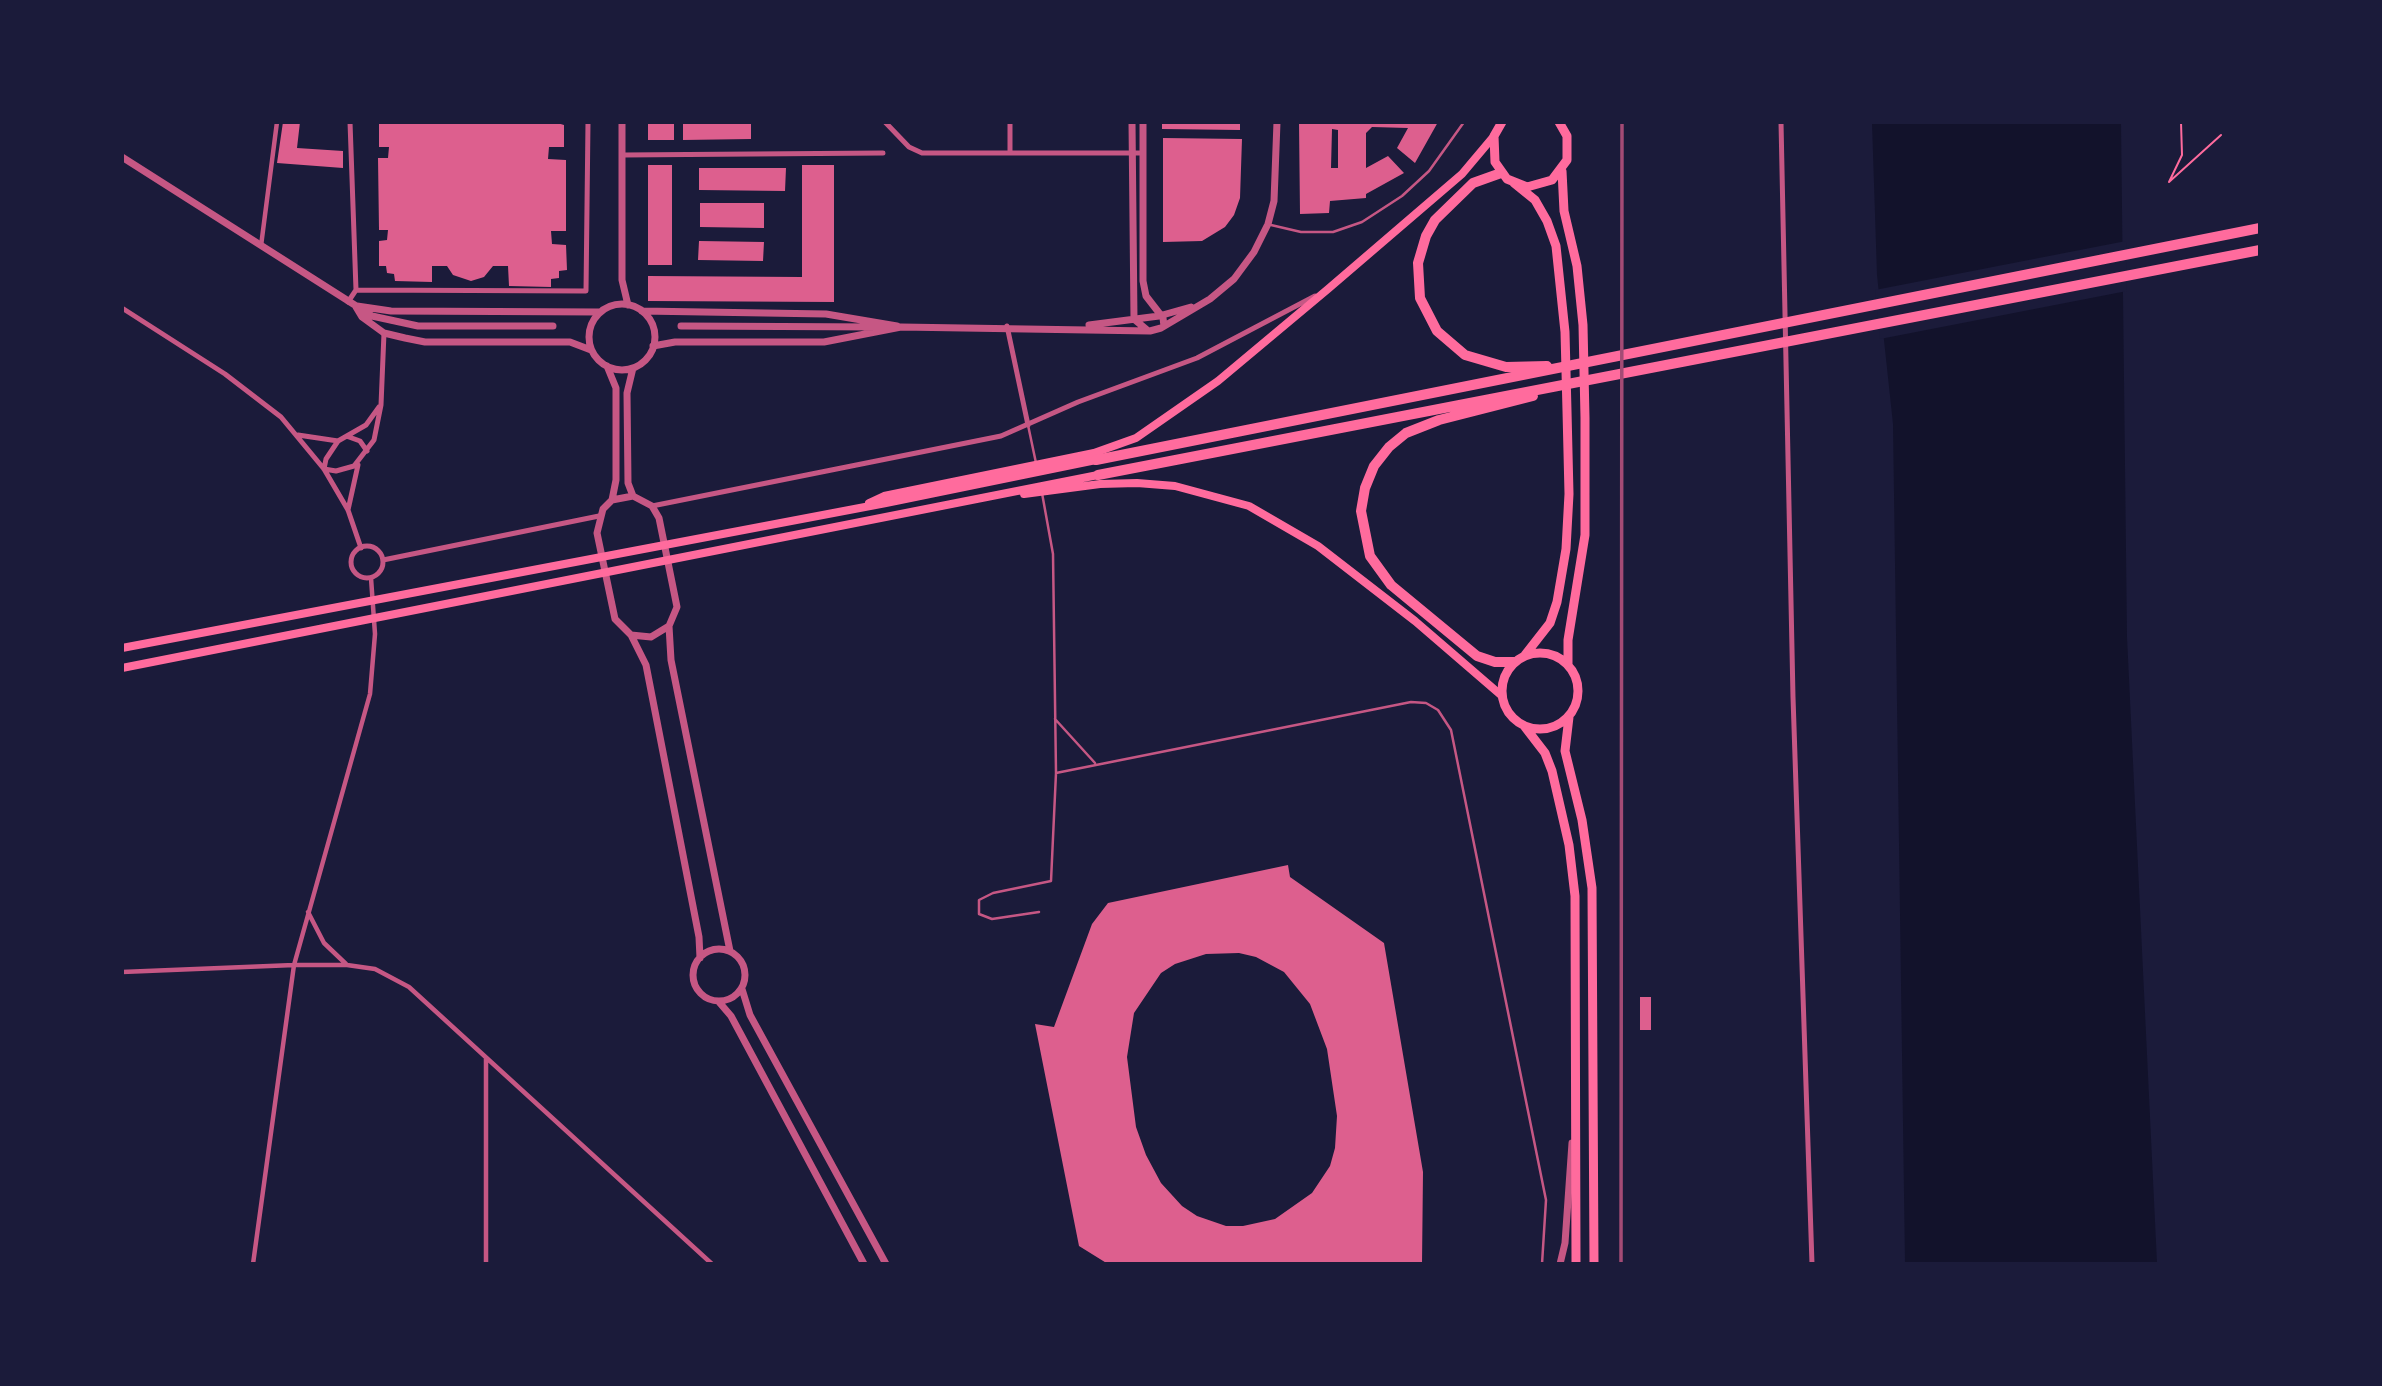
<!DOCTYPE html>
<html>
<head>
<meta charset="utf-8">
<style>
  body { margin:0 }
  #map { position:relative; width:2382px; height:1386px; overflow:hidden; background:#1b1b3a; font-family:Literata,serif }
  canvas { display:block }
  .frame { position:absolute; inset:0; border:124px solid #1b1b3a; pointer-events:none }
</style>
</head>
<body>
<div id="map">
<canvas width="2382" height="1386"></canvas>
<div class="frame"></div>
</div>
<script>
const ctx = document.querySelector('canvas').getContext('2d');
ctx.lineJoin = 'round';
function fillPath(path, color) {
  ctx.fillStyle = color;
  ctx.fill(path, 'evenodd');
}
function shape(rows) {
  const path = new Path2D();
  for (const r of rows) {
    if (r.length === 3) {
      path.moveTo(r[0] + r[2], r[1]);
      path.arc(r[0], r[1], r[2], 0, 2 * Math.PI);
      continue;
    }
    path.moveTo(r[0], r[1]);
    for (let i = 2; i < r.length; i += 2) path.lineTo(r[i], r[i + 1]);
  }
  return path;
}
function stroke(path, color, width, dash) {
  ctx.strokeStyle = color;
  ctx.lineWidth = width;
  ctx.lineCap = dash ? 'butt' : 'round';
  ctx.setLineDash(dash || []);
  ctx.stroke(path);
}
const water = shape([
  [1872,123,2121,123,2127,637,2157,1263,1905,1263,1893,424,1877,275]
]);
const pier = shape([
  [2126,241,2127,291,1880,339,1875,290]
]);
const building = shape([
  [283,122,300,122,297,148,343,151,343,168,277,163],
  [554,122,564,125,564,147,549,147,548,159,566,160,566,231,551,231,552,244,566,245,567,270,559,271,559,278,551,279,551,287,509,286,508,266,493,266,484,277,471,281,453,275,447,266,432,266,432,282,395,281,394,274,387,273,386,266,379,266,379,241,387,240,388,230,379,230,378,158,388,158,389,147,379,147,379,123],
  [648,122,674,122,674,140,648,140],
  [683,122,751,122,751,139,683,140],
  [1162,122,1240,122,1240,130,1162,129],
  [1299,122,1438,122,1415,163,1397,148,1408,128,1372,127,1366,133,1366,168,1388,156,1404,173,1366,194,1366,198,1330,201,1329,213,1300,214],
  [1332,129,1338,130,1338,168,1331,168],
  [1163,138,1242,139,1240,198,1234,215,1225,227,1202,241,1163,242],
  [648,165,672,165,672,265,648,265],
  [802,165,834,165,834,302,648,301,648,276,802,277],
  [699,168,786,168,785,191,699,190],
  [700,203,764,203,764,228,700,227],
  [699,241,764,242,763,261,698,260],
  [1288,865,1290,877,1384,943,1423,1172,1422,1264,1108,1264,1079,1246,1035,1024,1054,1027,1092,924,1108,903],
  [1239,953,1256,957,1284,972,1310,1004,1327,1049,1337,1116,1335,1148,1330,1166,1312,1193,1275,1219,1243,1226,1226,1226,1197,1216,1182,1206,1161,1183,1146,1155,1136,1127,1127,1057,1134,1013,1161,973,1175,964,1206,954],
  [1640,997,1651,997,1651,1030,1640,1030]
]);
const path = shape([
  [2181,122,2182,155,2169,182,2221,135]
]);
const service = shape([
  [1271,225,1301,232,1333,232,1362,222,1402,196,1429,171,1464,122],
  [1028,425,1036,463],
  [1055,719,1095,763],
  [1056,773,1411,702,1426,703,1438,710,1451,730,1546,1200,1542,1264],
  [1039,912,992,919,979,914,979,900,993,893,1051,881,1056,773,1053,554,1042,493]
]);
const pedestrian = shape([
  [261,246,277,122],
  [308,912,324,943,346,964],
  [122,972,294,965,347,965,375,969,409,987,712,1264],
  [486,1059,486,1264],
  [253,1264,294,965,370,694,375,634,371,578]
]);
const minor = shape([
  [885,122,909,147,922,153,1143,153],
  [1010,122,1010,151],
  [1781,122,1793,697,1812,1264],
  [623,155,883,153],
  [356,290,586,291,588,122],
  [348,302,356,290,350,122],
  [122,308,225,374,281,417,324,469,348,510,361,548],
  [1007,326,1028,425],
  [298,435,338,441,366,425,379,407],
  [349,437,360,441,367,451],
  [338,441,326,459,324,469,336,471,354,466,374,440,381,405,384,333],
  [652,506,1001,436,1078,402,1197,358,1315,296],
  [348,510,358,465],
  [367,562,16],
  [383,560,599,516]
]);
const tertiary = shape([
  [622,122,622,280,628,305],
  [1132,122,1134,319,1147,330],
  [1143,122,1143,281,1146,296,1163,318,1164,326],
  [122,157,372,316,418,326,553,326],
  [622,337,33],
  [357,306,391,311,600,312],
  [356,307,362,317,384,333,405,338,425,342,570,342,591,350],
  [642,311,826,314,897,326],
  [1089,325,1159,316,1191,307],
  [681,326,880,327],
  [653,346,675,342,824,342,901,327,1150,331,1161,328,1210,299,1234,279,1254,252,1268,224,1274,201,1277,122],
  [607,366,616,388,616,480,612,500],
  [633,368,627,393,628,483,633,496],
  [633,496,652,506,659,518,677,607,669,626,651,637,631,635,615,619,597,533,603,509,612,500,633,496],
  [669,626,671,660,730,951],
  [631,635,646,665,699,937,700,958],
  [719,975,26],
  [742,989,750,1015,886,1264],
  [719,1002,731,1016,864,1264],
  [1560,1264,1565,1243,1572,1143]
]);
const secondary = shape([
  [1024,494,1100,484,1137,483,1175,486,1249,506,1318,546,1415,621,1502,696],
  [869,503,884,496,1094,453,1136,438,1218,381,1328,289,1462,174,1494,136],
  [122,648,886,503,1096,460],
  [122,668,1098,475]
]);
const trunk = shape([
  [1502,122,1494,136,1495,162,1507,179,1527,187,1552,180,1567,160,1567,136,1559,122],
  [1562,171,1564,211,1577,266,1583,325,1585,418,1585,535,1568,640,1568,665],
  [1514,183,1535,200,1547,221,1556,246,1565,332,1567,411,1569,494,1566,549,1557,602,1550,623,1525,655],
  [1540,691,38],
  [1569,717,1565,751,1582,820,1592,888,1594,1264],
  [1525,727,1545,753,1552,771,1569,845,1575,896,1576,1264]
]);
const motorway = shape([
  [1501,173,1473,183,1435,220,1426,236,1418,263,1420,298,1437,331,1465,355,1506,367,1547,366],
  [1096,460,2260,228],
  [1098,475,2260,250],
  [1514,662,1495,662,1477,656,1391,585,1370,556,1361,511,1365,488,1374,466,1389,447,1406,433,1439,420,1533,396]
]);
const rail = shape([
  [1621,1264,1622,122]
]);
fillPath(water, '#12122b');
fillPath(pier, '#1b1b3a');
fillPath(building, '#dd5f8e');
stroke(path, '#ff6b9d', 2);
stroke(service, '#c65784', 2.5);
stroke(pedestrian, '#c65784', 4.5);
stroke(minor, '#c65784', 5);
stroke(tertiary, '#c65784', 7);
stroke(secondary, '#ff6b9d', 8);
stroke(trunk, '#ff6b9d', 9);
stroke(motorway, '#ff6b9d', 10);
stroke(rail, '#a44b75', 3.5);
</script>
</body>
</html>
